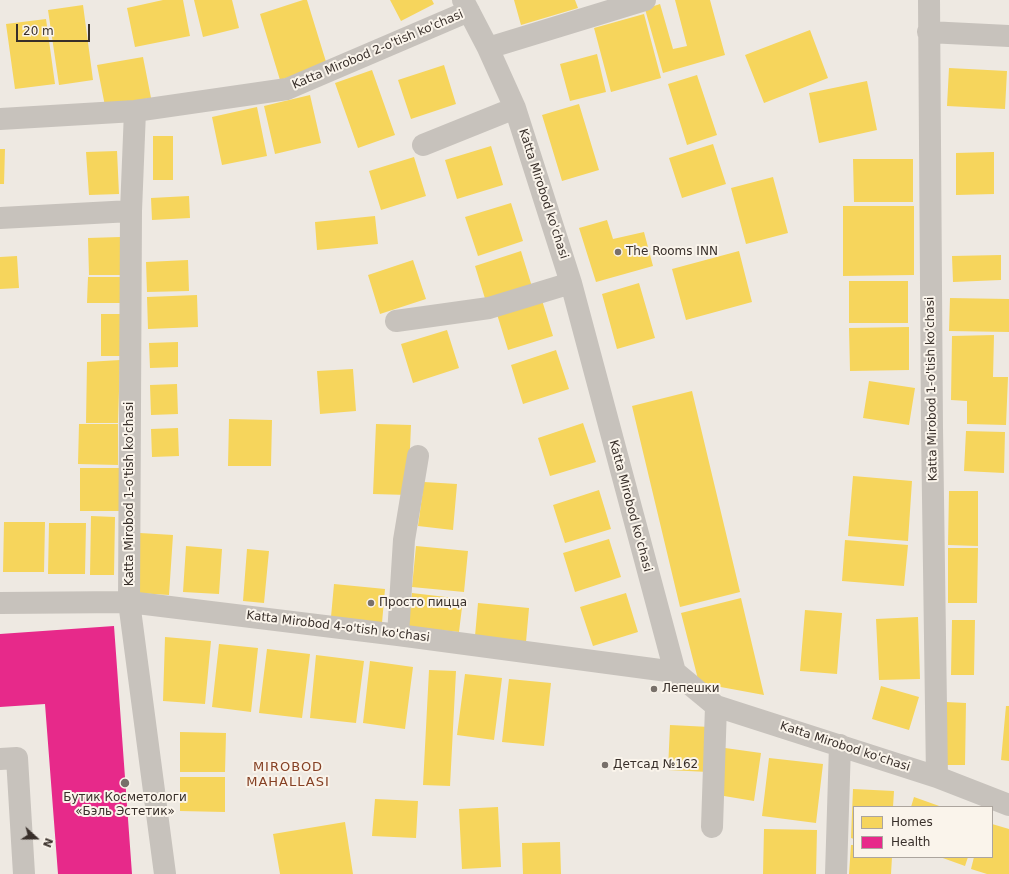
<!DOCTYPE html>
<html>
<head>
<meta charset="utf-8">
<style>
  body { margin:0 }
  #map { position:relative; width:1009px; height:874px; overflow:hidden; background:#eee9e2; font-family:"DejaVu Sans",sans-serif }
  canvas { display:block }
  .legend { position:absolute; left:853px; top:806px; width:140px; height:52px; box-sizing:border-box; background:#faf4eb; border:1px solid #aca59e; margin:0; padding:5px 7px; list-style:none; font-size:12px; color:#382f2a }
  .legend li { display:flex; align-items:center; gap:8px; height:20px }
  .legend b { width:20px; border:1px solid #aca59e }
  .north { position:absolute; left:16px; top:818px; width:40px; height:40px; -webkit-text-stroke:3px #faf4eb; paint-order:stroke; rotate:111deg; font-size:11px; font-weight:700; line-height:16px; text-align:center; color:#382f2a }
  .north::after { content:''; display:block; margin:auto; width:14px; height:18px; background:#382f2a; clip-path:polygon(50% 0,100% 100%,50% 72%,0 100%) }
  .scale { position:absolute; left:16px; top:24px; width:74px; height:18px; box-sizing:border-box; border:2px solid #382f2a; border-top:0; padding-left:5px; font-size:12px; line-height:14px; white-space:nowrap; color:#382f2a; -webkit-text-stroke:3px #faf4eb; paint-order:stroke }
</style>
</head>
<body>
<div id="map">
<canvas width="1009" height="874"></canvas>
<ul class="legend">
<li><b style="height:11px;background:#f6d55c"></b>Homes</li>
<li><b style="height:11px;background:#e7298a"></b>Health</li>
</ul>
<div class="north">N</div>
<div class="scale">20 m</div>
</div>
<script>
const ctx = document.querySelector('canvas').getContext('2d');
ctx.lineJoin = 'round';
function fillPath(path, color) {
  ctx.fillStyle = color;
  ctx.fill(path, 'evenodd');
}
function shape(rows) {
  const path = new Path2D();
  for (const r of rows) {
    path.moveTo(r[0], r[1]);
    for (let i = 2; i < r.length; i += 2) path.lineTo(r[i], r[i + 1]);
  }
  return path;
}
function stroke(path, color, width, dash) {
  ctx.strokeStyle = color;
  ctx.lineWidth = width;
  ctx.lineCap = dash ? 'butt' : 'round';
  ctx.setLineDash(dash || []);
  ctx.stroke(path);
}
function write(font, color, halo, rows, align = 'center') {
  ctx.font = font + ' "DejaVu Sans",sans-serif';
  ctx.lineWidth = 4;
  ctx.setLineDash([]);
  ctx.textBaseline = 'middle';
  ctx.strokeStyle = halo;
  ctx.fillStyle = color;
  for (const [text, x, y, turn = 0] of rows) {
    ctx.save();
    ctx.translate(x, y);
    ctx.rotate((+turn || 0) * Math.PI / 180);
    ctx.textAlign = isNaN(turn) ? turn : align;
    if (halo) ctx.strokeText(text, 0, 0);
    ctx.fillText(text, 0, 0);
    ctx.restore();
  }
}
const homes = shape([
  [163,0,183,0,190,36,135,47,127,8],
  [194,0,232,0,239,28,203,37],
  [303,0,307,0,327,65,280,80,260,14],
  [390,0,432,0,434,4,401,21],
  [514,0,575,0,578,8,521,25],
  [675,0,710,0,725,55,663,73,645,9,660,4,673,49,687,46],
  [83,5,93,80,59,85,48,10],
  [644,14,661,78,611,92,594,28],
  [46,19,55,84,15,89,6,24],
  [810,30,828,78,764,103,745,55],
  [597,54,606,92,570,101,560,64],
  [143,57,151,98,105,106,97,65],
  [444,65,456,104,411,119,398,80],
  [949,68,1007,71,1005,109,947,106],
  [372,70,395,135,358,148,335,83],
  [697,75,717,135,687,145,668,84],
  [867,81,877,130,819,143,809,93],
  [310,95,321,143,275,154,264,106],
  [579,104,599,170,562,181,542,115],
  [257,107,267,156,222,165,212,117],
  [153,136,173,136,173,180,153,180],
  [713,144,726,184,682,198,669,158],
  [491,146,503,185,457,199,445,160],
  [0,149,5,149,4,184,0,184],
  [117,151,119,194,89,195,86,152],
  [994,152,994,194,956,195,956,153],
  [414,157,426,196,381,210,369,171],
  [853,159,913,159,913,202,854,202],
  [773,177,788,233,746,244,731,188],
  [189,196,190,218,152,220,151,198],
  [511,203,523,241,478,256,465,217],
  [843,206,914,206,914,275,843,276],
  [375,216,378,244,317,250,315,222],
  [607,220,613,239,644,232,653,266,596,282,579,228],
  [120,237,121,275,89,275,88,238],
  [521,251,533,290,487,305,475,266],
  [739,251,752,302,686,320,672,269],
  [1001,255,1001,280,953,282,952,256],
  [17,256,19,288,0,289,0,257],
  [188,260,189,291,147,292,146,262],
  [413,260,426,299,380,314,368,275],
  [88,277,121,277,121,303,87,303],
  [849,281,908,281,908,323,849,323],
  [639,283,655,338,617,349,602,294],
  [197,295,198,327,148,329,147,297],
  [541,297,553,336,508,350,496,311],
  [950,298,1009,299,1009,332,949,331],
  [101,314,120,314,121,356,101,356],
  [909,327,909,370,850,371,849,328],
  [447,330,459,368,413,383,401,344],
  [994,335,993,377,1008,377,1006,425,967,424,967,401,951,400,952,336],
  [178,342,178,367,150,368,149,343],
  [556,350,569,389,523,404,511,365],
  [120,360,118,423,86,423,87,362],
  [353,369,356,411,320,414,317,371],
  [869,381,915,388,909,425,863,418],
  [177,384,178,414,151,415,150,385],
  [692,391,740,592,680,607,632,406],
  [229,419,272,420,271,466,228,466],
  [583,423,596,462,550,476,538,438],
  [79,424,118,424,118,465,78,464],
  [376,424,411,425,408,495,373,494],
  [178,428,179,456,152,457,151,429],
  [966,431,1005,432,1004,473,964,471],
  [80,468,119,468,119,511,80,511],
  [853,476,912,481,908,541,848,536],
  [424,482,457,484,453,530,418,526],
  [599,490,611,529,565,543,553,505],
  [949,491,978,491,978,546,948,545],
  [91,516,115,517,114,575,90,575],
  [4,522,45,522,44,572,3,572],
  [49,523,86,523,85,574,48,574],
  [140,533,173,535,169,595,137,593],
  [609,539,621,577,575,592,563,553],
  [845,540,908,545,904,586,842,581],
  [186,546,222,549,219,594,183,592],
  [416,546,468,551,464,592,412,587],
  [948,548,978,548,977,603,948,603],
  [247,549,269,551,264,603,243,601],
  [334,584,385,589,382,623,331,617],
  [412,593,463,599,459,632,408,627],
  [626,593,638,632,593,646,580,607],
  [741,598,764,695,699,683,681,613],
  [478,603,529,608,526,642,475,636],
  [805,610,842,613,837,674,800,671],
  [918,617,920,679,879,680,876,619],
  [952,620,975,620,974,675,951,675],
  [165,637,211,641,205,704,163,701],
  [219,644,258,648,251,712,212,707],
  [267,649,310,654,302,718,259,713],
  [316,655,364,661,356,723,310,718],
  [370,661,413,667,405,729,363,723],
  [429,670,456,671,450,786,423,785],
  [465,674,502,678,494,740,457,735],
  [509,679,551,683,544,746,502,742],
  [881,686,919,697,909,730,872,719],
  [946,702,966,703,965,765,945,765],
  [1006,706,1009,706,1009,761,1001,760],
  [670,725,710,727,708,772,668,770],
  [180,732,226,733,225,772,180,772],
  [725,748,761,753,754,801,718,795],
  [769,758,823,764,816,823,762,816],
  [180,777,225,777,225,812,180,811],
  [853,789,894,791,893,807,854,807,854,839,851,838],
  [914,797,942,807,911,807],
  [375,799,418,801,416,838,372,836],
  [498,807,501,867,462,869,459,809],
  [345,822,353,874,280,874,273,834],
  [992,824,1009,829,1009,874,987,874,971,869,974,857,992,857],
  [764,829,817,830,816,874,763,874],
  [560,842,561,874,523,874,522,843],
  [851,845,854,845,854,857,892,857,891,874,849,874],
  [940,857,968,857,965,866]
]);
const health = shape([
  [114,626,132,874,58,874,45,704,0,707,0,634]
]);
const minor = shape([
  [463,0,488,48,515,108,571,283,675,672,716,706,937,777,1009,805],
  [929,0,932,428,937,777],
  [928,32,1009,36],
  [488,48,645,0],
  [135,111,131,211,129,602,165,874],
  [0,119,135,111,287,89,469,11],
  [423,145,515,108],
  [0,218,131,211],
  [396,321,489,308,571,283],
  [0,603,129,602,398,635,675,672],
  [398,635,404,540,418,456],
  [0,759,17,758,24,874],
  [712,827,716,706],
  [836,874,840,745]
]);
const markers = [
  [618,252,4,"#78706a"],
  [371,603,4,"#78706a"],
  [654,689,4,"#78706a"],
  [605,765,4,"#78706a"],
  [125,783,5,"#78706a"]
];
const streetNames = [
  ["Katta Mirobod 2-o'tish ko'chasi",378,50,-23],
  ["Katta Mirobod ko'chasi",543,194,72],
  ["Katta Mirobod 1-o'tish ko'chasi",932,389,-91],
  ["Katta Mirobod 1-o'tish ko'chasi",130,494,-90],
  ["Katta Mirobod ko'chasi",630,506,75],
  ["Katta Mirobod 4-o'tish ko'chasi",338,627,7],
  ["Katta Mirobod ko'chasi",845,747,18]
];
const poiNames = [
  ["The Rooms INN",626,252],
  ["Просто пицца",379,603],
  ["Лепешки",662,689],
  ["Детсад №162",613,765],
  ["Бутик Косметологи",125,798,"center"],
  ["«Бэль Эстетик»",125,812,"center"]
];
const neighbourhoodNames = [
  ["MIROBOD",288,768],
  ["MAHALLASI",288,783]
];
fillPath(homes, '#f6d55c');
fillPath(health, '#e7298a');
stroke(minor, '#c7c2bc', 22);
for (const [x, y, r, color] of markers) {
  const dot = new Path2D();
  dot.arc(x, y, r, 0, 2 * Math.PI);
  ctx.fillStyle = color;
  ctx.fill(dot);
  stroke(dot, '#faf4eb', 1.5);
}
write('12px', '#382f2a', '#faf4eb', streetNames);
write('12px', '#382f2a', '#faf4eb', poiNames, 'left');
ctx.letterSpacing = '1px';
write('13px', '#864124', '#faf4eb', neighbourhoodNames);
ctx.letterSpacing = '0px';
</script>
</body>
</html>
